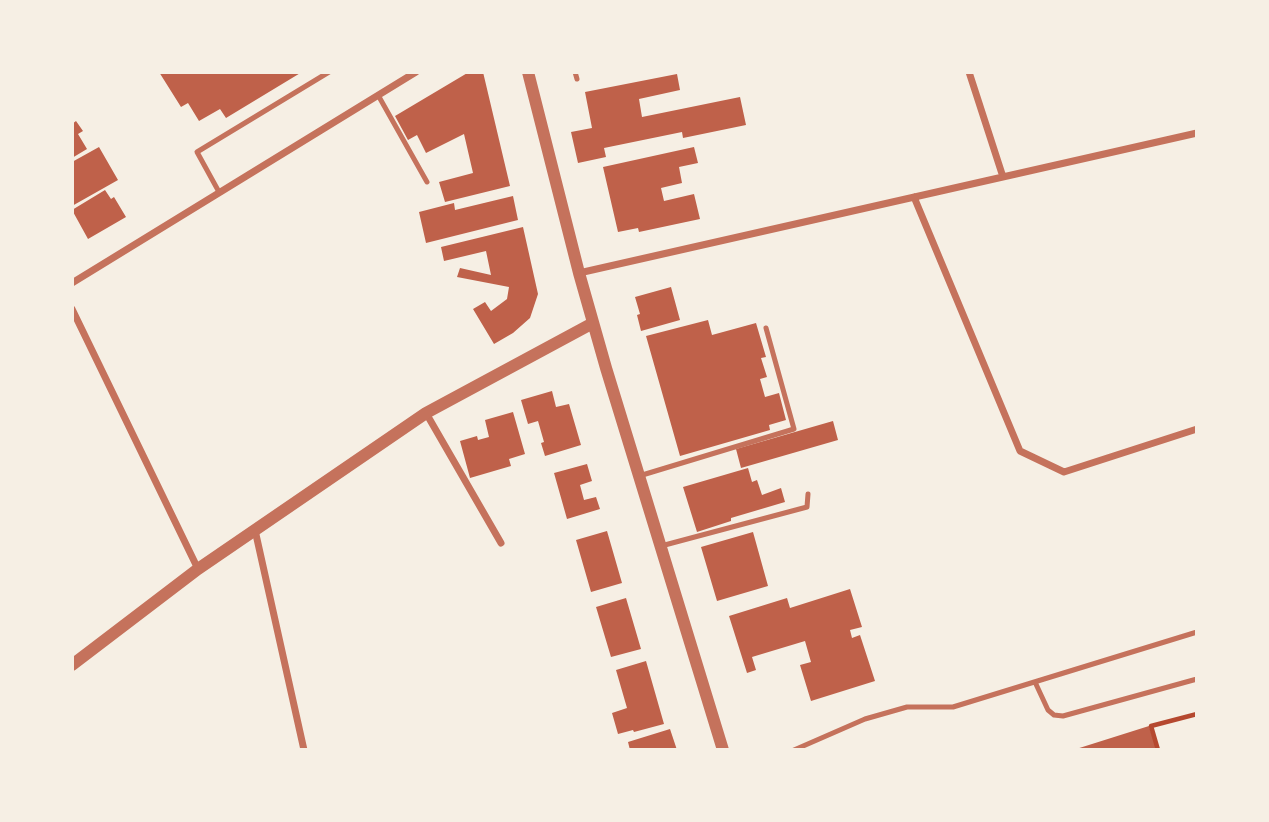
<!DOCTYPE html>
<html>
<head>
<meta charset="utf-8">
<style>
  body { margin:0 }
  #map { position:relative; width:1269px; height:822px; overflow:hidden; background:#f6efe4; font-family:Karla,sans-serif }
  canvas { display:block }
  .frame { position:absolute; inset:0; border:74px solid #f6efe4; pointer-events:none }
</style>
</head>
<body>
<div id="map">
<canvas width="1269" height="822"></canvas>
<div class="frame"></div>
</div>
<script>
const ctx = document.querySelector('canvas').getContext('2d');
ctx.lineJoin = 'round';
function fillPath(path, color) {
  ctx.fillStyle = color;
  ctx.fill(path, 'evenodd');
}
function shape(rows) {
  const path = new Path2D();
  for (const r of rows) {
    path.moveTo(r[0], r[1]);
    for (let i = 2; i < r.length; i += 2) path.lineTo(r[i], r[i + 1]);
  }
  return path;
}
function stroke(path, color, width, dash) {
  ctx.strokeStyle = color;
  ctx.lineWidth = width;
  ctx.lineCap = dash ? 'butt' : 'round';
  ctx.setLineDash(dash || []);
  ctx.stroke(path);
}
const building = shape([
  [159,72,302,72,226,118,220,109,199,121,188,103,181,107],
  [469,72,483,72,510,186,445,202,439,182,473,173,464,134,426,153,417,135,408,140,395,116],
  [677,74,680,90,639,99,642,117,740,97,746,125,683,138,682,132,604,148,606,157,578,163,571,132,592,128,585,92],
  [76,121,83,131,78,134,87,149,72,158,72,124],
  [99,147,118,180,72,206,72,162],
  [694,147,698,163,679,167,682,183,661,188,664,201,694,194,700,219,639,232,638,228,618,232,603,167],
  [105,190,111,199,114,197,126,217,88,239,72,210],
  [513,196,518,220,426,243,419,212,454,203,455,210],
  [523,227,538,294,530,318,513,333,494,344,473,309,485,302,491,311,507,299,509,287,457,277,460,268,491,275,486,251,444,261,441,247],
  [671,287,680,320,641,331,637,315,640,314,635,297],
  [708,320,712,335,756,323,766,357,761,358,767,377,760,379,765,397,779,393,786,420,769,425,770,430,680,456,646,336],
  [552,391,556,407,569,404,581,445,545,456,541,443,544,442,538,421,528,424,521,400],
  [513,412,525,454,509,459,511,466,470,478,460,441,477,436,478,440,489,437,485,420],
  [833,421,838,440,741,468,736,449],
  [587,464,592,481,580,485,584,500,596,497,600,509,567,519,554,473],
  [748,468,752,482,757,480,762,495,781,488,785,502,731,518,731,521,697,532,683,487],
  [607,531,622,583,591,592,576,540],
  [753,532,768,586,717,601,701,547],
  [850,589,862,627,850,630,852,638,860,635,875,681,811,701,800,665,811,662,805,641,752,657,756,670,747,673,729,616,787,598,790,608],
  [626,598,641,649,611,657,596,607],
  [646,661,664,724,634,732,633,730,618,734,612,713,627,708,616,670],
  [1149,726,1157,750,1073,750],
  [670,729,677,750,630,750,628,742]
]);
const path = shape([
  [1158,750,1151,726,1197,714]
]);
const service = shape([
  [575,72,577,79],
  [378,95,427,182],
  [219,192,197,152,329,72],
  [639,476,794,429,766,328],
  [661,546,807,507,808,494],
  [1035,682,1048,710,1054,715,1063,716,1197,679],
  [794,750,865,719,907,707,953,707,1197,632]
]);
const minor = shape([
  [969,72,1003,177],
  [914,197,1020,451,1064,472,1197,429],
  [579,273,1197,133],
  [72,283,416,72],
  [72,309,198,569],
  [426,413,501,543],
  [255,530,304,750]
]);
const tertiary = shape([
  [528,72,579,273,606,368,723,750],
  [72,665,198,569,426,413,593,323]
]);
fillPath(building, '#bf614a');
stroke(path, '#b5482f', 4.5);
stroke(service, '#c5725c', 5);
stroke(minor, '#c5725c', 7);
stroke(tertiary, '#c5725c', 12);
</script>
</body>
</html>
